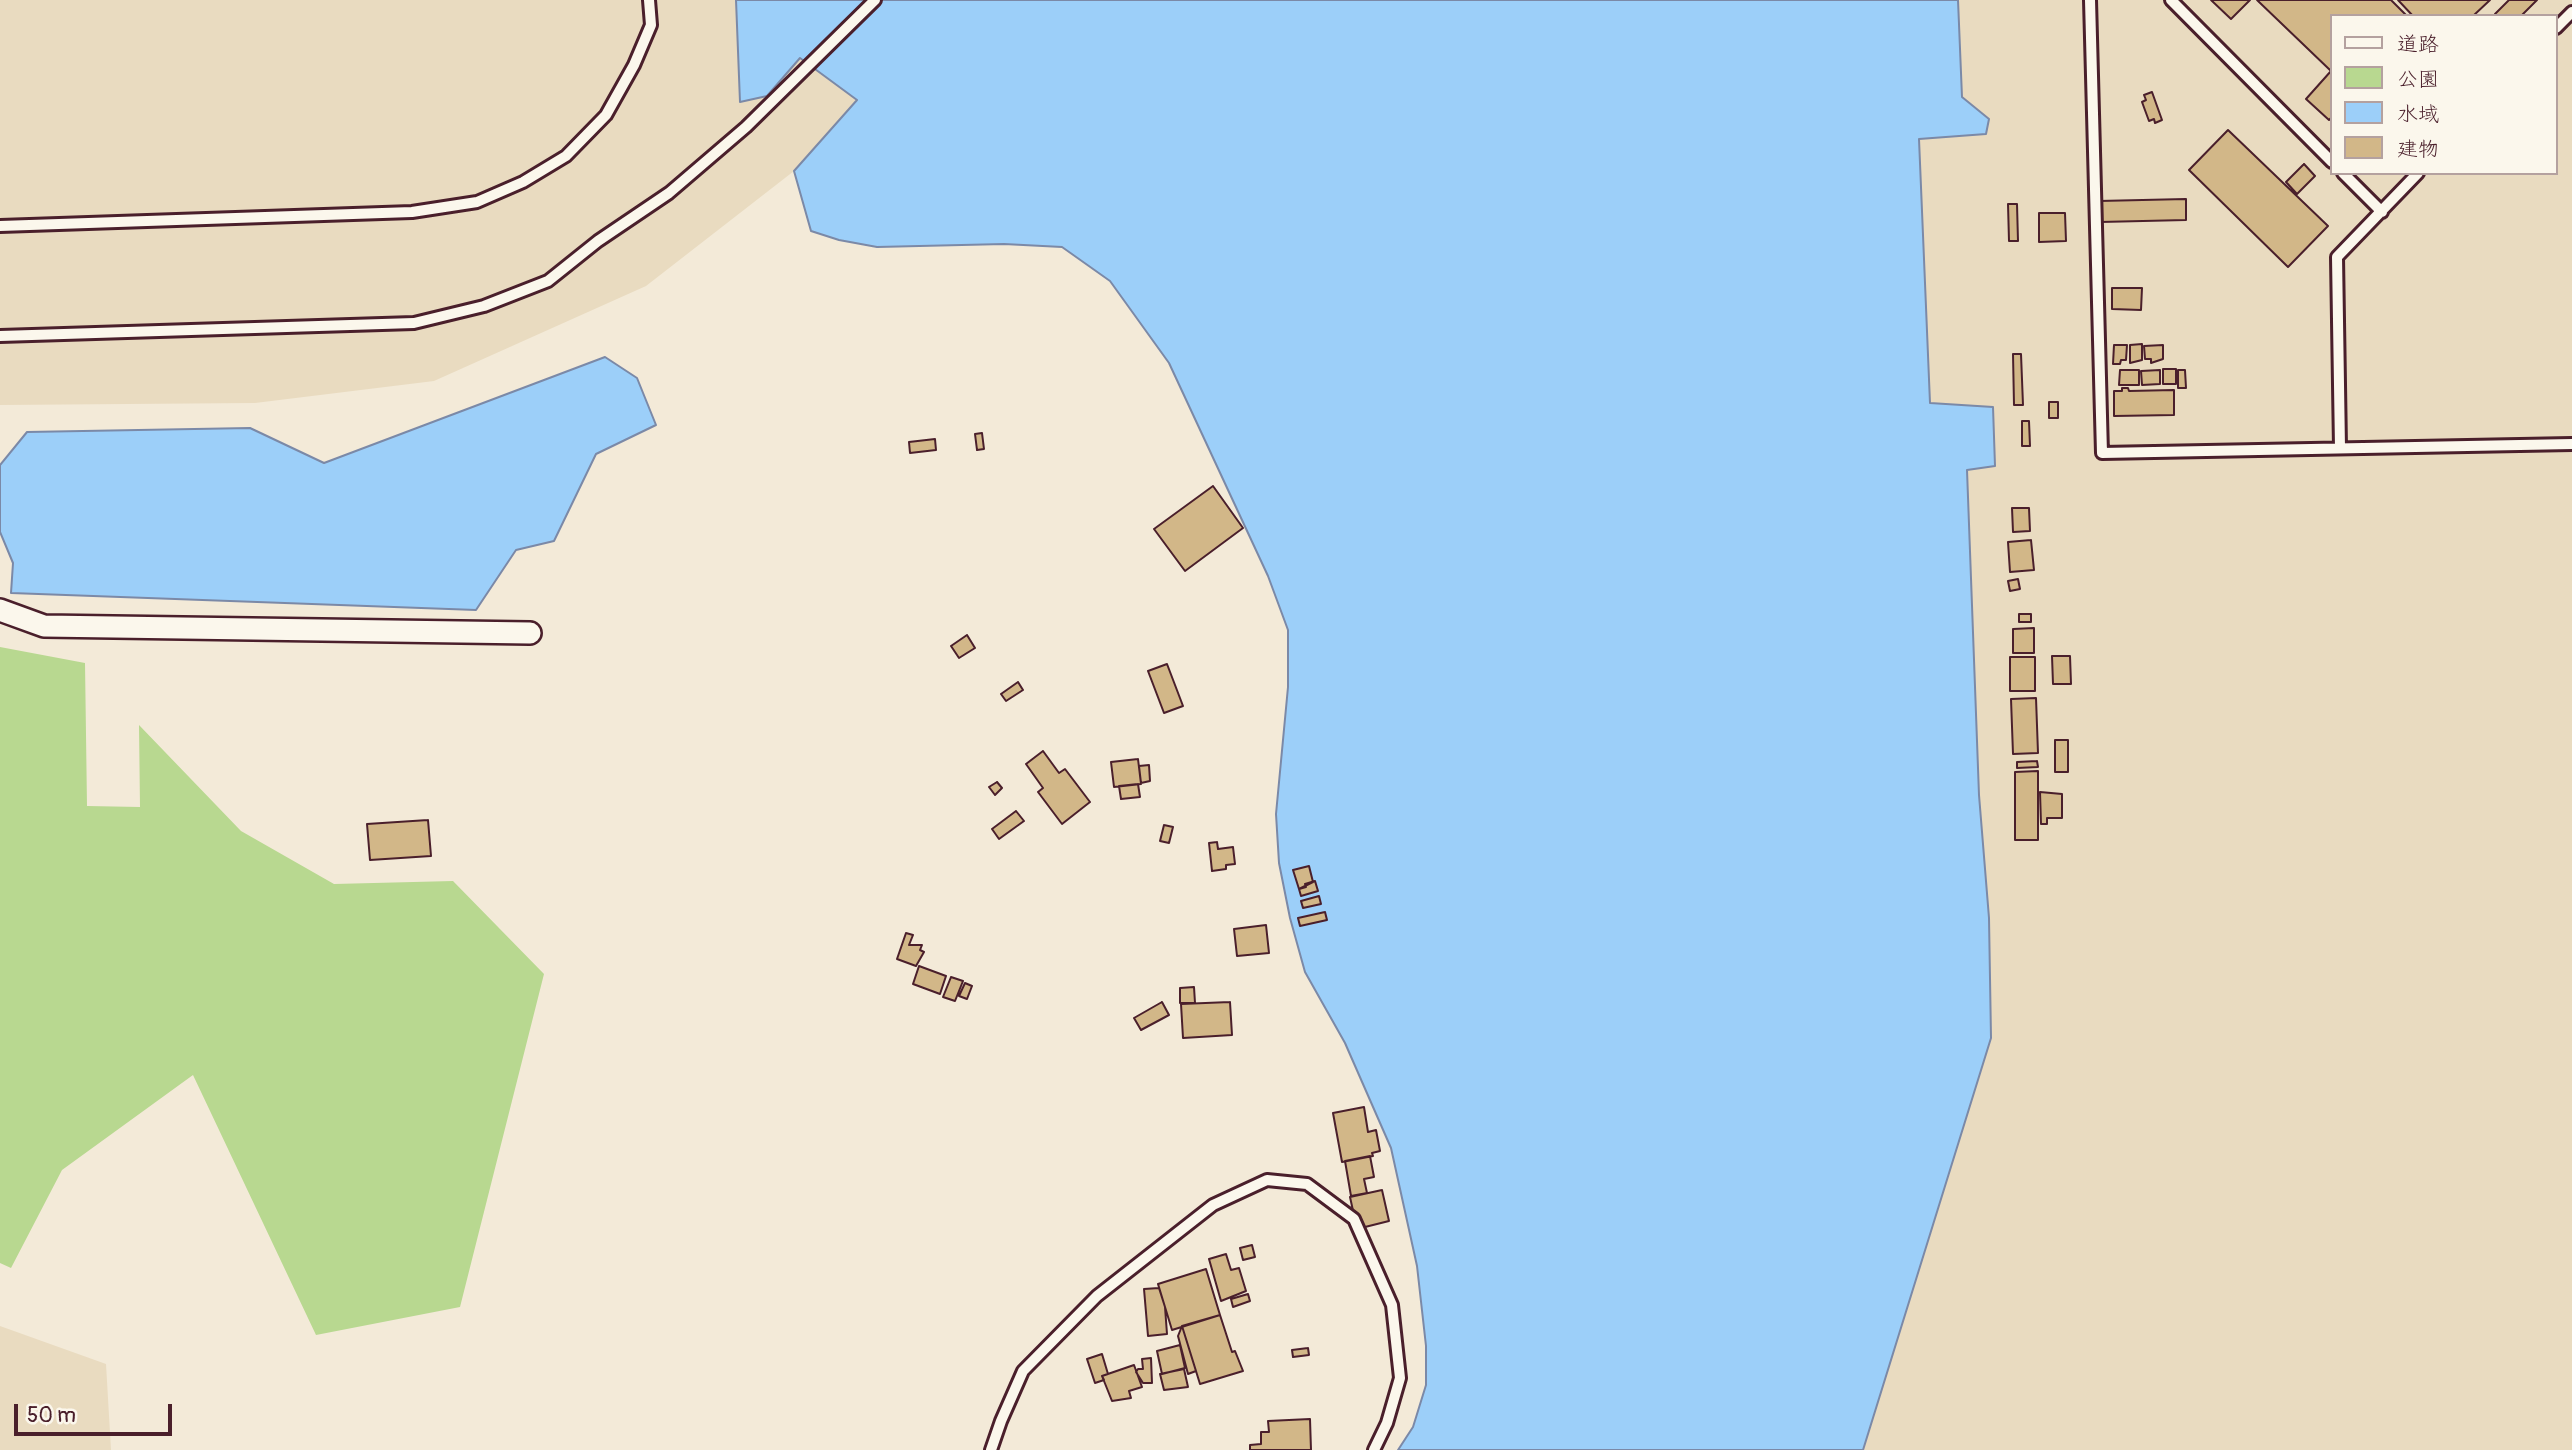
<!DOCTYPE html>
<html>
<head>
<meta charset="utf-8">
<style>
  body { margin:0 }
  #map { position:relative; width:2572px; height:1450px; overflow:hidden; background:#f3ead8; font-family:Pangolin,"Klee One",sans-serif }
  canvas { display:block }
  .legend { position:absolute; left:2330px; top:14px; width:228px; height:161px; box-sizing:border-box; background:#fbf7ec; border:2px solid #b4a19f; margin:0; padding:9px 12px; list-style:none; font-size:21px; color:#4a1f2b }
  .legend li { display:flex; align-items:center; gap:14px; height:35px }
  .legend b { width:35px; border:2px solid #b4a19f }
  .scale { position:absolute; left:14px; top:1404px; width:158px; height:32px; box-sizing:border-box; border:4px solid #4a1f2b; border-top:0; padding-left:9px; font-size:21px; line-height:24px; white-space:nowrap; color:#4a1f2b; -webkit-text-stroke:5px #fbf7ec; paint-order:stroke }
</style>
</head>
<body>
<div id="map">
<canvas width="2572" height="1450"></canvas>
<ul class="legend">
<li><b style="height:9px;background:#fbf7ec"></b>道路</li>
<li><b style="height:19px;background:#b8d890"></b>公園</li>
<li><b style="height:19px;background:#9ccff9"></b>水域</li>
<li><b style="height:19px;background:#d2b788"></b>建物</li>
</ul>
<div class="scale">50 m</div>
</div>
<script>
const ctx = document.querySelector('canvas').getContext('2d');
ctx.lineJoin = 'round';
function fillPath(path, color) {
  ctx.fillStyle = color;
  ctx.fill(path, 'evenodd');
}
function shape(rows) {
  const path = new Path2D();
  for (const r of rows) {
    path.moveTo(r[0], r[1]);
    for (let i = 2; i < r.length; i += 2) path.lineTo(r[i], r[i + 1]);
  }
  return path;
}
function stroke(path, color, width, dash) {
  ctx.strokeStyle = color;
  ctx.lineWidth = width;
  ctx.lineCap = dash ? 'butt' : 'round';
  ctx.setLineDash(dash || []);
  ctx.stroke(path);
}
const built = shape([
  [0,0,736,0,741,102,767,96,800,58,857,100,794,171,646,286,434,381,255,403,0,405],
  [1958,0,2572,0,2572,1450,1863,1450,1991,1038,1989,918,1979,795,1967,470,1995,466,1993,407,1930,404,1919,138,1985,134,1989,119,1962,97],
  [2332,16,2556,16,2556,173,2332,173],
  [0,1326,106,1364,111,1450,0,1450]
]);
const green = shape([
  [0,647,85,663,87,806,140,807,139,725,241,831,334,884,453,881,544,974,460,1307,316,1335,193,1075,62,1170,11,1268,0,1263]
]);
const water = shape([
  [736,0,1958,0,1962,97,1989,119,1986,134,1919,139,1930,403,1993,407,1995,466,1967,470,1979,795,1989,918,1991,1038,1863,1450,1398,1450,1413,1427,1426,1385,1426,1346,1417,1266,1391,1148,1345,1043,1305,972,1290,918,1279,863,1276,814,1288,687,1288,630,1268,576,1169,363,1110,281,1062,247,1004,244,877,247,839,240,811,231,794,171,857,100,800,58,767,96,740,102,736,0],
  [605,357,637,378,656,425,596,454,554,541,516,550,476,610,11,593,13,563,0,532,0,465,27,432,250,428,324,463,605,357]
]);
const building = shape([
  [2211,0,2250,0,2231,19,2211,0],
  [2257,0,2391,0,2407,16,2332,16,2332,117,2329,120,2306,99,2331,71,2257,0],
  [2398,0,2490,0,2473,16,2413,16,2398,0],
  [2509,0,2537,0,2521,16,2496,16,2495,14,2509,0],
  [2152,92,2162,120,2155,123,2154,119,2149,121,2142,102,2146,100,2144,95,2152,92],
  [2228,130,2328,226,2288,267,2189,170,2228,130],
  [2304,164,2315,176,2297,194,2286,182,2304,164],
  [2186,199,2186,220,2100,222,2099,201,2186,199],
  [2008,204,2017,204,2018,241,2009,241,2008,204],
  [2039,213,2065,213,2066,241,2039,242,2039,213],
  [2112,288,2142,288,2141,310,2112,309,2112,288],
  [2142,344,2142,360,2130,363,2130,345,2142,344],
  [2114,345,2127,345,2126,360,2121,360,2120,364,2113,364,2114,345],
  [2163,345,2163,359,2151,363,2151,359,2145,359,2144,346,2163,345],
  [2013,354,2021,354,2023,405,2014,405,2013,354],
  [2163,369,2176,369,2176,384,2163,384,2163,369],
  [2120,370,2139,370,2139,385,2119,385,2120,370],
  [2160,370,2160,384,2142,385,2141,371,2160,370],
  [2178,370,2185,370,2186,388,2178,388,2178,370],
  [2122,388,2128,388,2129,391,2174,390,2174,415,2114,416,2114,391,2122,391,2122,388],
  [2049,402,2058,402,2058,418,2049,418,2049,402],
  [2022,421,2029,421,2030,446,2022,446,2022,421],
  [982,433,984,449,977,450,975,434,982,433],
  [935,439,936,450,910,453,909,442,935,439],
  [1213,486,1243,528,1185,571,1154,529,1213,486],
  [2012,508,2029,508,2030,531,2013,532,2012,508],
  [2031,540,2034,570,2010,572,2008,542,2031,540],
  [2018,579,2020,589,2010,591,2008,581,2018,579],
  [2019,614,2031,614,2031,622,2019,622,2019,614],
  [2034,628,2034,653,2013,653,2013,629,2034,628],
  [967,635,975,648,959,658,951,646,967,635],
  [2052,656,2070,656,2071,684,2053,684,2052,656],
  [2010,657,2035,657,2035,691,2010,691,2010,657],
  [1167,664,1183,706,1164,713,1148,671,1167,664],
  [1018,682,1023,690,1006,701,1001,694,1018,682],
  [2036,698,2038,753,2013,754,2011,699,2036,698],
  [2055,740,2068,740,2068,772,2055,772,2055,740],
  [1043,751,1059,773,1065,769,1090,802,1062,824,1038,792,1043,788,1026,764,1043,751],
  [1138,759,1141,784,1114,787,1111,762,1138,759],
  [2037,761,2038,767,2017,768,2017,762,2037,761],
  [1149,765,1150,781,1141,783,1139,766,1149,765],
  [2038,771,2038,840,2015,840,2015,772,2038,771],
  [997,782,1002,788,995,795,989,787,997,782],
  [1138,784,1140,797,1121,799,1119,786,1138,784],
  [2040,792,2062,794,2062,818,2047,818,2047,824,2041,824,2040,792],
  [1016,811,1024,821,999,839,992,829,1016,811],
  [428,820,431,856,370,860,367,824,428,820],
  [1164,825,1173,827,1169,843,1160,841,1164,825],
  [1217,842,1218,849,1233,847,1235,864,1226,865,1226,869,1212,871,1209,843,1217,842],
  [1309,866,1313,882,1299,889,1293,870,1309,866],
  [1315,881,1318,891,1301,896,1299,889,1306,887,1305,884,1315,881],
  [1319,896,1321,904,1303,908,1301,901,1319,896],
  [1325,912,1327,920,1300,926,1298,918,1325,912],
  [1266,925,1269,953,1237,956,1234,929,1266,925],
  [906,933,913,935,909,945,922,945,920,950,924,952,916,966,897,959,906,933],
  [919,966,946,976,940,994,913,984,919,966],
  [951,977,963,981,955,1001,943,997,951,977],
  [965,983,972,986,967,999,959,996,965,983],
  [1194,987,1195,1003,1180,1003,1180,988,1194,987],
  [1162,1002,1169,1015,1141,1030,1134,1018,1162,1002],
  [1230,1002,1232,1035,1183,1038,1181,1004,1230,1002],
  [1364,1107,1368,1132,1376,1130,1380,1151,1372,1153,1373,1156,1342,1162,1333,1113,1364,1107],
  [1370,1156,1374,1177,1364,1179,1367,1193,1351,1196,1345,1161,1370,1156],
  [1382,1190,1389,1221,1357,1229,1350,1197,1382,1190],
  [1252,1245,1255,1257,1243,1260,1240,1248,1252,1245],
  [1226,1254,1231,1270,1239,1268,1246,1291,1221,1301,1209,1259,1226,1254],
  [1206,1269,1220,1315,1172,1330,1158,1284,1206,1269],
  [1159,1288,1165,1307,1167,1334,1148,1336,1144,1289,1159,1288],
  [1248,1294,1250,1301,1233,1307,1231,1299,1248,1294],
  [1220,1315,1232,1352,1235,1351,1243,1371,1200,1384,1182,1326,1220,1315],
  [1182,1326,1196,1371,1188,1374,1178,1336,1182,1326],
  [1180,1345,1185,1368,1162,1374,1157,1351,1180,1345],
  [1308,1348,1309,1355,1293,1357,1292,1350,1308,1348],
  [1102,1354,1108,1374,1102,1376,1104,1380,1095,1383,1087,1359,1102,1354],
  [1151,1358,1152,1383,1143,1383,1136,1372,1138,1369,1143,1369,1142,1359,1151,1358],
  [1134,1365,1142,1387,1129,1391,1131,1398,1112,1401,1102,1376,1134,1365],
  [1184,1369,1188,1387,1164,1390,1160,1374,1184,1369],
  [1310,1419,1311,1450,1250,1450,1250,1445,1261,1444,1261,1432,1269,1432,1268,1421,1310,1419]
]);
const lane = shape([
  [2090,0,2102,453,2572,444],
  [2171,0,2332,162],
  [2556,28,2572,12],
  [2343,173,2382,212],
  [0,226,412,212,477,202,523,182,566,156,606,115,634,65,651,25,649,0],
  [0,336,414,323,484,306,548,281,598,241,669,193,746,127,875,0],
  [2340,448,2337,257,2418,173],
  [991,1450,1001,1421,1023,1371,1097,1296,1213,1205,1267,1180,1307,1184,1354,1219,1392,1305,1400,1378,1387,1423,1374,1450]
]);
const street = shape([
  [0,610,44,626,530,633]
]);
fillPath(built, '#e9dbc0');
fillPath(green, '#b8d890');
fillPath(water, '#9ccff9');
stroke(water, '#7b89a7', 2);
fillPath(building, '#d2b788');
stroke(building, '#4a1f2b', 2);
stroke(lane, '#4a1f2b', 16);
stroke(street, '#4a1f2b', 26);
stroke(lane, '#fbf7ec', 10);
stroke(street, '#fbf7ec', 21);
</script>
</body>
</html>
